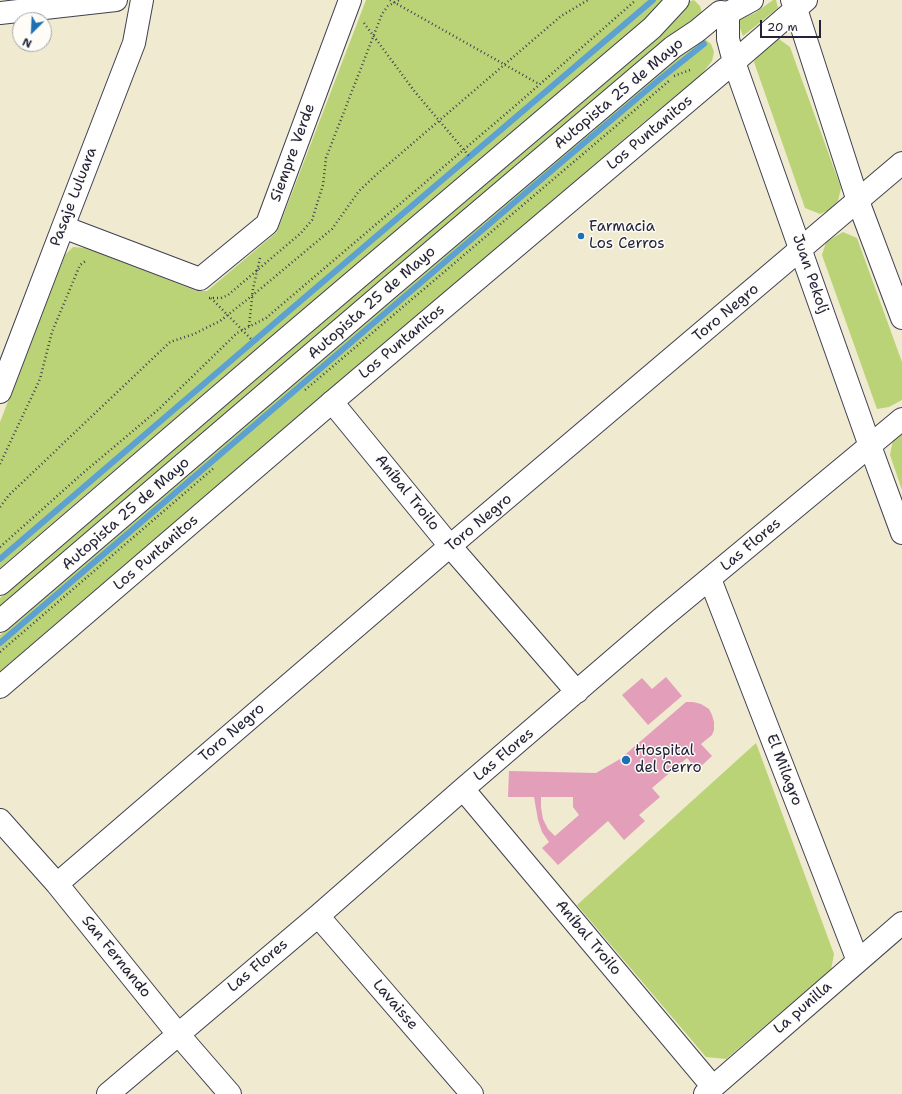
<!DOCTYPE html>
<html>
<head>
<meta charset="utf-8">
<style>
  body { margin:0 }
  #map { position:relative; width:902px; height:1094px; overflow:hidden; background:#efead0; font-family:"Shantell Sans",sans-serif }
  canvas { display:block }
  .north { position:absolute; left:12px; top:12px; width:40px; height:40px; box-sizing:border-box; background:#fdfcf7; border:1px solid #a5a5ac; border-radius:50%; rotate:204deg; font-size:11px; font-weight:700; line-height:16px; text-align:center; color:#22223b }
  .north::after { content:''; display:block; margin:auto; width:14px; height:18px; background:#1f6fb2; clip-path:polygon(50% 0,100% 100%,50% 72%,0 100%) }
  .scale { position:absolute; left:760px; top:20px; width:61px; height:18px; box-sizing:border-box; border:2px solid #22223b; border-top:0; padding-left:5px; font-size:12px; line-height:14px; white-space:nowrap; color:#22223b; -webkit-text-stroke:3px #fdfcf7; paint-order:stroke }
</style>
</head>
<body>
<div id="map">
<canvas width="902" height="1094"></canvas>
<div class="north">N</div>
<div class="scale">20 m</div>
</div>
<script>
const ctx = document.querySelector('canvas').getContext('2d');
ctx.lineJoin = 'round';
function fillPath(path, color) {
  ctx.fillStyle = color;
  ctx.fill(path, 'evenodd');
}
function shape(rows) {
  const path = new Path2D();
  for (const r of rows) {
    path.moveTo(r[0], r[1]);
    for (let i = 2; i < r.length; i += 2) path.lineTo(r[i], r[i + 1]);
  }
  return path;
}
function stroke(path, color, width, dash) {
  ctx.strokeStyle = color;
  ctx.lineWidth = width;
  ctx.lineCap = dash ? 'butt' : 'round';
  ctx.setLineDash(dash || []);
  ctx.stroke(path);
}
function write(font, color, halo, rows, align = 'center') {
  ctx.font = font + ' "Shantell Sans",sans-serif';
  ctx.lineWidth = 3;
  ctx.setLineDash([]);
  ctx.textBaseline = 'middle';
  ctx.strokeStyle = halo;
  ctx.fillStyle = color;
  for (const [text, x, y, turn = 0] of rows) {
    ctx.save();
    ctx.translate(x, y);
    ctx.rotate((+turn || 0) * Math.PI / 180);
    ctx.textAlign = isNaN(turn) ? turn : align;
    if (halo) ctx.strokeText(text, 0, 0);
    ctx.fillText(text, 0, 0);
    ctx.restore();
  }
}
const green = shape([
  [366,0,666,0,655,11,228,373,0,568,0,422,65,255,73,247,86,248,197,291,207,291,277,232],
  [694,0,700,6,703,17,0,608,0,598,456,209,687,2],
  [773,0,776,0,778,8,743,36,737,20,755,13],
  [699,39,706,40,711,44,714,52,712,61,698,79,645,121,324,397,0,673,0,635,691,43],
  [779,39,790,47,841,188,838,201,829,210,820,214,805,208,754,62,759,52,768,43],
  [843,232,857,238,902,362,902,400,889,407,877,409,822,255,826,242],
  [902,432,902,490,890,455,893,440],
  [756,743,834,954,831,970,726,1059,706,1057,577,905]
]);
const stream = shape([
  [0,559,283,316,653,0],
  [0,643,557,166,660,79,704,44]
]);
const building = shape([
  [666,677,682,696,648,725,622,695,642,678,652,689],
  [686,702,693,702,701,704,709,709,712,715,714,722,714,730,712,735,701,744,712,756,697,770,687,758,652,788,660,797,639,815,645,821,624,840,608,821,558,865,542,848,549,842,542,832,538,820,534,797,508,797,509,771,596,773,620,759],
  [541,797,573,797,573,807,579,815,555,836,548,829,543,819,541,807]
]);
const path = shape([
  [390,0,539,84],
  [364,23,415,92,469,156],
  [674,76,690,70],
  [209,298,221,298,228,295,301,233,312,220,323,185,326,158,382,14,388,6,399,0],
  [211,298,252,340],
  [249,326,253,289,260,258],
  [305,390,669,81],
  [0,464,40,379,52,332,80,265,87,260],
  [0,507,9,495,170,342,194,334,220,321,253,295,332,229,359,191,377,174,561,16,588,0],
  [0,547,83,473,159,409,237,333,266,318,515,106,636,0],
  [0,652,215,467]
]);
const street = shape([
  [63,227,200,279,267,224,350,0],
  [0,392,63,227,134,43,142,0],
  [332,402,450,546,577,692],
  [710,579,858,961],
  [463,789,713,1087],
  [0,820,57,884,178,1034,230,1094],
  [57,884,450,546,902,163],
  [318,916,472,1094],
  [108,1094,318,916,463,789,662,618,902,419],
  [705,1094,902,923]
]);
const secondary = shape([
  [792,0,796,9,858,201,902,318],
  [0,13,116,0],
  [728,13,728,39,734,62,870,446,902,533],
  [0,687,332,402,734,62,806,0]
]);
const primary = shape([
  [0,584,274,349,652,28,678,0],
  [0,621,390,287,673,47,697,31,720,12,728,13,752,0]
]);
const markers = [
  [581,236,4,"#1f6fb2"],
  [626,760,5,"#1f6fb2"]
];
const streetNames = [
  ["Autopista 25 de Mayo",619,94,-40],
  ["Los Puntanitos",650,133,-40],
  ["Siempre Verde",293,153,-70],
  ["Pasaje Luluara",74,197,-69],
  ["Juan Pekolj",810,274,71],
  ["Autopista 25 de Mayo",372,303,-41],
  ["Toro Negro",726,313,-40],
  ["Los Puntanitos",402,342,-40],
  ["Aníbal Troilo",407,493,51],
  ["Autopista 25 de Mayo",126,514,-41],
  ["Toro Negro",479,523,-40],
  ["Las Flores",751,545,-40],
  ["Los Puntanitos",156,553,-41],
  ["Toro Negro",232,733,-41],
  ["Las Flores",504,755,-40],
  ["El Milagro",784,770,69],
  ["Aníbal Troilo",588,938,50],
  ["San Fernando",116,957,51],
  ["Las Flores",258,966,-40],
  ["Lavaisse",395,1005,49],
  ["La punilla",803,1008,-41]
];
const poiNames = [
  ["Farmacia",589,227],
  ["Los Cerros",589,244],
  ["Hospital",635,751],
  ["del Cerro",635,768]
];
fillPath(green, '#bbd377');
stroke(stream, '#5da1d2', 6);
fillPath(building, '#e39fba');
stroke(street, '#414051', 24);
stroke(secondary, '#414051', 24);
stroke(primary, '#414051', 24);
stroke(path, '#414051', 2.5, [1, 3]);
stroke(street, '#fff', 22);
stroke(secondary, '#fff', 22);
stroke(primary, '#fff', 22);
for (const [x, y, r, color] of markers) {
  const dot = new Path2D();
  dot.arc(x, y, r, 0, 2 * Math.PI);
  ctx.fillStyle = color;
  ctx.fill(dot);
  stroke(dot, '#fdfcf7', 1.5);
}
write('15px', '#22223b', '#fdfcf7', streetNames);
write('15px', '#22223b', '#fdfcf7', poiNames, 'left');
</script>
</body>
</html>
